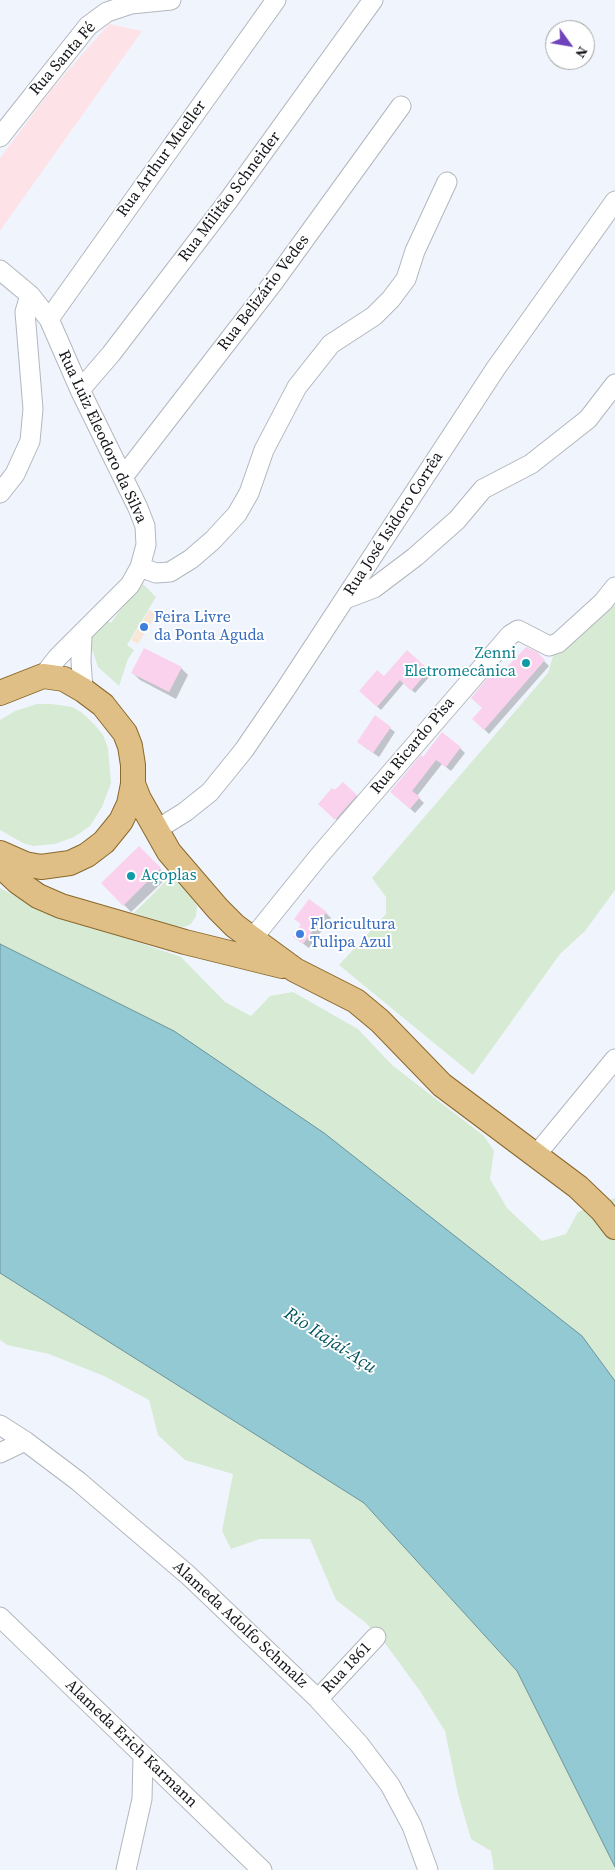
<!DOCTYPE html>
<html>
<head>
<meta charset="utf-8">
<style>
  body { margin:0 }
  #map { position:relative; width:615px; height:1870px; overflow:hidden; background:#f0f5fd; font-family:"Source Serif 4",serif }
  canvas { display:block }
  .north { position:absolute; left:545px; top:20px; width:50px; height:50px; box-sizing:border-box; background:#fff; border:1px solid #a1a2a3; border-radius:50%; rotate:122deg; font-size:14px; font-weight:700; line-height:20px; text-align:center; color:#141619 }
  .north::after { content:''; display:block; margin:auto; width:18px; height:22px; background:#6f43bb; clip-path:polygon(50% 0,100% 100%,50% 72%,0 100%) }
</style>
</head>
<body>
<div id="map">
<canvas width="615" height="1870"></canvas>
<div class="north">N</div>
</div>
<script>
const ctx = document.querySelector('canvas').getContext('2d');
ctx.lineJoin = 'round';
function fillPath(path, color) {
  ctx.fillStyle = color;
  ctx.fill(path, 'evenodd');
}
function shape(rows) {
  const path = new Path2D();
  for (const r of rows) {
    path.moveTo(r[0], r[1]);
    for (let i = 2; i < r.length; i += 2) path.lineTo(r[i], r[i + 1]);
  }
  return path;
}
function stroke(path, color, width, dash) {
  ctx.strokeStyle = color;
  ctx.lineWidth = width;
  ctx.lineCap = dash ? 'butt' : 'round';
  ctx.setLineDash(dash || []);
  ctx.stroke(path);
}
function write(font, color, halo, rows, align = 'center') {
  ctx.font = font + ' "Source Serif 4",serif';
  ctx.lineWidth = 4;
  ctx.setLineDash([]);
  ctx.textBaseline = 'middle';
  ctx.strokeStyle = halo;
  ctx.fillStyle = color;
  for (const [text, x, y, turn = 0] of rows) {
    ctx.save();
    ctx.translate(x, y);
    ctx.rotate((+turn || 0) * Math.PI / 180);
    ctx.textAlign = isNaN(turn) ? turn : align;
    if (halo) ctx.strokeText(text, 0, 0);
    ctx.fillText(text, 0, 0);
    ctx.restore();
  }
}
const commercial = shape([
  [149,610,157,614,138,644,131,640]
]);
const education = shape([
  [109,24,142,31,0,231,0,158,51,90]
]);
const green = shape([
  [615,582,615,890,585,931,560,954,473,1075,339,965,386,914,386,897,372,878,548,673,553,656],
  [143,584,156,597,127,645,134,650,128,659,119,686,98,667,92,649,92,637,104,618,111,623,117,614],
  [37,704,52,704,72,707,81,712,94,724,103,735,108,748,111,783,102,807,90,826,74,837,55,844,33,846,23,843,0,830,0,720,15,711],
  [172,875,190,895,197,906,196,916,191,924,184,927,175,926,134,913],
  [0,888,51,915,90,926,181,957,225,1002,251,1016,270,996,293,992,358,1029,392,1065,484,1136,494,1151,490,1179,507,1208,542,1241,566,1234,578,1212,615,1198,615,1381,582,1336,66,978,0,944],
  [0,1273,364,1503,517,1671,615,1867,615,1870,494,1870,491,1851,471,1839,458,1794,445,1731,420,1691,387,1646,366,1623,336,1600,310,1539,260,1539,231,1549,222,1531,233,1474,185,1460,158,1435,149,1400,104,1376,49,1354,7,1345,0,1340]
]);
const water = shape([
  [0,944,174,1031,324,1133,582,1336,615,1381,615,1867,517,1671,364,1503,0,1273,0,944]
]);
const shadow = shape([
  [407,652,432,674,415,693,404,683,381,710,364,695,384,678],
  [536,653,549,666,489,734,474,719,483,708,505,671],
  [181,668,188,675,176,699,140,680,133,673],
  [375,717,395,732,379,757,363,746],
  [460,748,465,753,451,771,442,764,417,796,424,803,415,813,397,797,423,759],
  [343,783,361,800,341,824,320,804],
  [139,847,168,877,131,912,103,883],
  [326,913,331,918,309,948,294,937,302,925,295,919]
]);
const building = shape([
  [526,647,537,652,545,660,484,730,472,719,482,708,471,698,499,664,505,669],
  [144,648,182,667,169,692,131,673],
  [407,650,429,670,411,691,400,680,377,707,359,691,377,670,384,676],
  [375,715,391,727,373,753,357,742],
  [442,732,461,747,446,767,436,760,412,791,420,797,410,809,390,792,421,755,423,757],
  [343,782,357,795,335,820,318,804,332,788,335,790],
  [139,846,161,868,123,906,101,883],
  [309,899,327,912,303,944,293,937,301,924,294,919]
]);
const minor = shape([
  [0,137,88,26,107,12,131,4,171,0],
  [0,270,30,295,49,319,80,390,138,508,145,526,146,545,140,567,130,585,58,657,43,676],
  [49,319,276,0],
  [80,390,111,354,228,201,373,0],
  [123,477,273,283,401,106],
  [0,493,15,474,30,441,33,409,25,312,30,295],
  [140,567,156,573,170,572,191,559,213,540,237,514,249,493,264,450,297,387,331,344,374,316,391,299,406,279,415,251,447,182],
  [345,599,374,588,415,557,457,520,483,489,531,464,588,419,615,384],
  [82,634,81,661,83,690],
  [156,830,185,812,210,792,244,750,285,690,496,368,615,201],
  [252,939,319,856,510,635,518,630,549,646,558,643,603,602,615,587],
  [536,1155,615,1059],
  [0,1425,25,1441,78,1481,188,1575,318,1699,359,1744,390,1785,412,1826,428,1870],
  [0,1453,25,1441],
  [0,1617,262,1870],
  [318,1699,376,1637],
  [126,1870,142,1799,143,1757]
]);
const major = shape([
  [0,693,43,676,64,679,83,690,103,705,125,733,130,746,133,765,133,784,129,804,121,821,104,842,87,855,70,863,41,867,25,864,0,853],
  [133,784,139,799,169,852,218,909,235,926,295,970,356,1001,380,1021,442,1085,578,1187,602,1210,615,1227],
  [0,865,18,882,38,896,61,906,185,942,282,966]
]);
const markers = [
  [144,627,5,"#3f7fe0"],
  [526,663,5,"#0f9aa8"],
  [131,876,5,"#0f9aa8"],
  [300,934,5,"#3f7fe0"]
];
const streetNames = [
  ["Rua Santa Fé",63,59,-49],
  ["Rua Arthur Mueller",162,159,-54],
  ["Rua Militão Schneider",230,197,-53],
  ["Rua Belizário Vedes",264,293,-53],
  ["Rua Luiz Eleodoro da Silva",102,437,65],
  ["Rua José Isidoro Corrêa",394,524,-57],
  ["Rua Ricardo Pisa",413,746,-50],
  ["Alameda Adolfo Schmalz",240,1625,43],
  ["Rua 1861",347,1668,-47],
  ["Alameda Erich Karmann",131,1744,44]
];
const shopNames = [
  ["Feira Livre",154,618],
  ["da Ponta Aguda",154,636],
  ["Floricultura",310,925],
  ["Tulipa Azul",310,943]
];
const cultureNames = [
  ["Zenni",516,654],
  ["Eletromecânica",516,672],
  ["Açoplas",141,876,"left"]
];
const waterNames = [
  ["Rio Itajaí-Açu",330,1341,33]
];
fillPath(commercial, '#f8e7d6');
fillPath(education, '#fde3e7');
fillPath(green, '#d7ead4');
fillPath(water, '#92c9d3');
stroke(water, '#6c939b', 1);
fillPath(shadow, '#0003');
fillPath(building, '#fbd2ed');
stroke(minor, '#b2b7be', 21);
stroke(major, '#8a692b', 26);
stroke(minor, '#fff', 19);
stroke(major, '#dfbf86', 24);
for (const [x, y, r, color] of markers) {
  const dot = new Path2D();
  dot.arc(x, y, r, 0, 2 * Math.PI);
  ctx.fillStyle = color;
  ctx.fill(dot);
  stroke(dot, '#fff', 2);
}
write('16px', '#141619', '#fff', streetNames);
write('16px', '#366cbe', '#fff', shopNames, 'left');
write('16px', '#0d838f', '#fff', cultureNames, 'right');
write('italic 18px', '#00535d', '#fff', waterNames);
</script>
</body>
</html>
